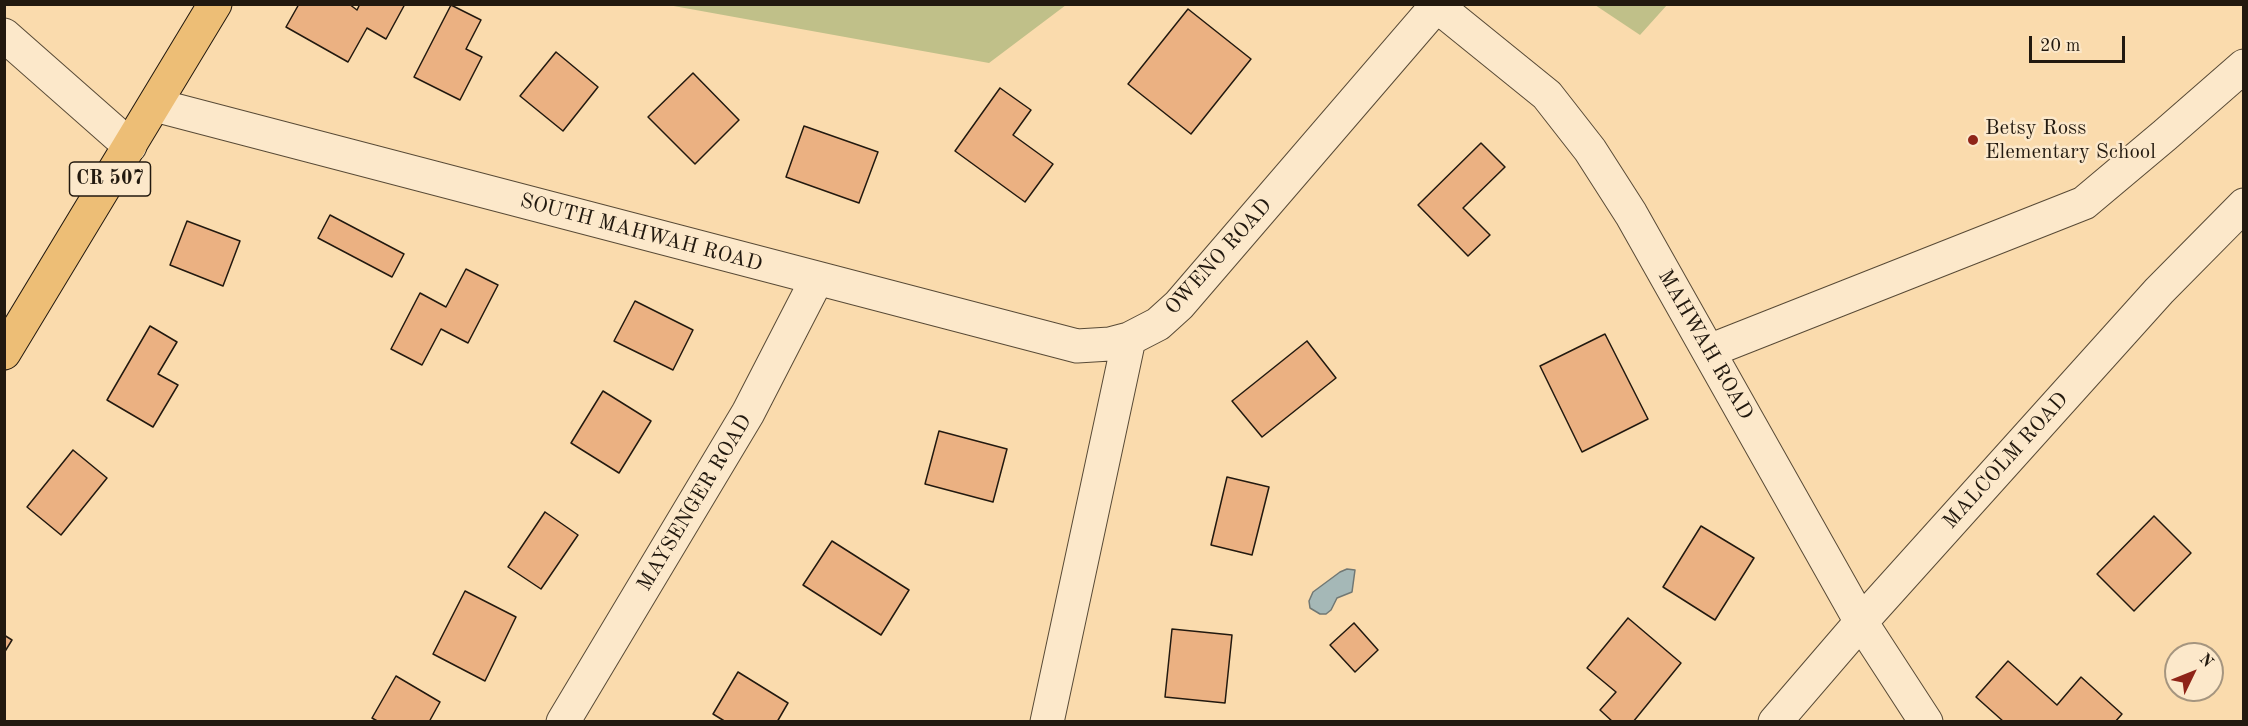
<!DOCTYPE html>
<html>
<head>
<meta charset="utf-8">
<style>
  body { margin:0 }
  #map { position:relative; width:2248px; height:726px; overflow:hidden; background:#fadbad; font-family:"Old Standard TT",serif }
  canvas { display:block }
  .frame { position:absolute; inset:0; border:6px solid #22190f; pointer-events:none }
  .north { position:absolute; left:2164px; top:642px; width:60px; height:60px; box-sizing:border-box; background:#fce8ca; border:2px solid #a5957f; border-radius:50%; rotate:47deg; font-size:16px; font-weight:700; line-height:24px; text-align:center; color:#22190f }
  .north::after { content:''; display:block; margin:auto; width:21px; height:27px; background:#8f2418; clip-path:polygon(50% 0,100% 100%,50% 72%,0 100%) }
  .scale { position:absolute; left:2029px; top:36px; width:96px; height:27px; box-sizing:border-box; border:3px solid #22190f; border-top:0; padding-left:8px; font-size:18px; line-height:21px; white-space:nowrap; color:#22190f; -webkit-text-stroke:4px #fce8ca; paint-order:stroke }
</style>
</head>
<body>
<div id="map">
<canvas width="2248" height="726"></canvas>
<div class="frame"></div>
<div class="north">N</div>
<div class="scale">20 m</div>
</div>
<script>
const ctx = document.querySelector('canvas').getContext('2d');
ctx.lineJoin = 'round';
function fillPath(path, color) {
  ctx.fillStyle = color;
  ctx.fill(path, 'evenodd');
}
function shape(rows) {
  const path = new Path2D();
  for (const r of rows) {
    path.moveTo(r[0], r[1]);
    for (let i = 2; i < r.length; i += 2) path.lineTo(r[i], r[i + 1]);
  }
  return path;
}
function stroke(path, color, width, dash) {
  ctx.strokeStyle = color;
  ctx.lineWidth = width;
  ctx.lineCap = dash ? 'butt' : 'round';
  ctx.setLineDash(dash || []);
  ctx.stroke(path);
}
function write(font, color, halo, rows, align = 'center') {
  ctx.font = font + ' "Old Standard TT",serif';
  ctx.lineWidth = 5;
  ctx.setLineDash([]);
  ctx.textBaseline = 'middle';
  ctx.strokeStyle = halo;
  ctx.fillStyle = color;
  for (const [text, x, y, turn = 0] of rows) {
    ctx.save();
    ctx.translate(x, y);
    ctx.rotate((+turn || 0) * Math.PI / 180);
    ctx.textAlign = isNaN(turn) ? turn : align;
    if (halo) ctx.strokeText(text, 0, 0);
    ctx.fillText(text, 0, 0);
    ctx.restore();
  }
}
const green = shape([
  [668,5,1066,4,1066,5,989,63],
  [1595,5,1667,5,1640,35]
]);
const water = shape([
  [1347,569,1355,570,1352,592,1337,598,1331,610,1326,614,1320,614,1310,608,1309,601,1313,592,1340,572,1347,569]
]);
const building = shape([
  [299,4,349,4,357,10,360,4,405,4,386,39,367,28,348,62,286,27,299,4],
  [451,5,481,20,466,49,482,57,460,100,414,77,451,5],
  [1188,9,1251,59,1191,134,1128,84,1188,9],
  [556,52,598,87,563,131,520,96,556,52],
  [693,73,739,120,695,164,648,117,693,73],
  [1000,88,1031,110,1013,135,1053,164,1025,202,955,151,1000,88],
  [804,126,878,152,859,203,786,177,804,126],
  [1481,143,1505,167,1463,208,1490,235,1468,256,1418,205,1481,143],
  [330,215,404,254,392,277,318,238,330,215],
  [187,221,240,241,223,286,170,265,187,221],
  [466,269,498,285,468,343,441,329,422,365,391,349,420,293,446,307,466,269],
  [635,301,693,330,673,370,614,341,635,301],
  [150,326,177,342,158,374,178,385,153,427,107,400,150,326],
  [1605,334,1648,419,1582,452,1540,366,1605,334],
  [1307,341,1336,378,1262,437,1232,401,1307,341],
  [603,391,651,421,619,473,571,443,603,391],
  [939,431,1007,449,993,502,925,484,939,431],
  [73,450,107,478,61,535,27,507,73,450],
  [1227,477,1269,487,1252,555,1211,545,1227,477],
  [545,512,578,535,541,589,508,567,545,512],
  [2154,516,2191,553,2134,611,2097,574,2154,516],
  [1701,526,1754,558,1715,620,1663,587,1701,526],
  [832,541,909,590,881,635,803,585,832,541],
  [465,591,516,617,485,681,433,654,465,591],
  [1628,618,1681,663,1633,722,1613,722,1600,710,1616,692,1587,668,1628,618],
  [1354,623,1378,650,1355,672,1330,645,1354,623],
  [1172,629,1232,635,1225,703,1165,697,1172,629],
  [4,635,12,640,4,653,4,635],
  [2008,661,2057,705,2081,677,2122,714,2115,722,2004,722,1976,697,2008,661],
  [738,672,788,703,777,722,726,722,713,714,738,672],
  [396,676,440,702,429,722,379,722,372,718,396,676]
]);
const minor = shape([
  [1437,6,1547,95,1590,150,1631,214,1861,622,1926,722],
  [4,35,130,146],
  [155,105,1077,346,1110,344,1129,339,1158,324,1179,305,1438,4],
  [1709,351,2084,203,2165,135,2244,66],
  [563,722,748,413,817,279],
  [1047,722,1129,339],
  [1775,722,1861,622,2159,291,2244,205]
]);
const major = shape([
  [4,353,215,4]
]);
const markers = [
  [1973,140,6,"#8f2418"]
];
const shields = [
  [110,179,81]
];
const shieldNames = [
  ["CR 507",110,179]
];
const poiNames = [
  ["Betsy Ross",1985,128],
  ["Elementary School",1985,152]
];
const streetNames = [
  ["SOUTH MAHWAH ROAD",641,233,15],
  ["OWENO ROAD",1219,257,-48],
  ["MAHWAH ROAD",1705,345,60],
  ["MALCOLM ROAD",2006,461,-48],
  ["MAYSENGER ROAD",695,503,-59]
];
fillPath(green, '#c0c089');
fillPath(water, '#a5b8b7');
stroke(water, '#717874', 1.5);
fillPath(building, '#ebb182');
stroke(building, '#22190f', 1.5);
stroke(minor, '#584a36', 35);
stroke(major, '#22190f', 35);
stroke(minor, '#fce8ca', 33);
stroke(major, '#edbe76', 33);
for (const [x, y, r, color] of markers) {
  const dot = new Path2D();
  dot.arc(x, y, r, 0, 2 * Math.PI);
  ctx.fillStyle = color;
  ctx.fill(dot);
  stroke(dot, '#fce8ca', 2);
}
for (const [x, y, w] of shields) {
  const box = new Path2D();
  box.roundRect(x - w / 2, y - 17, w, 34, 4.5);
  ctx.fillStyle = '#fce8ca';
  ctx.fill(box);
  stroke(box, '#22190f', 1.5);
}
write('bold 20px', '#22190f', null, shieldNames);
write('21px', '#22190f', '#fce8ca', poiNames, 'left');
write('21px', '#22190f', '#fce8ca', streetNames);
</script>
</body>
</html>
